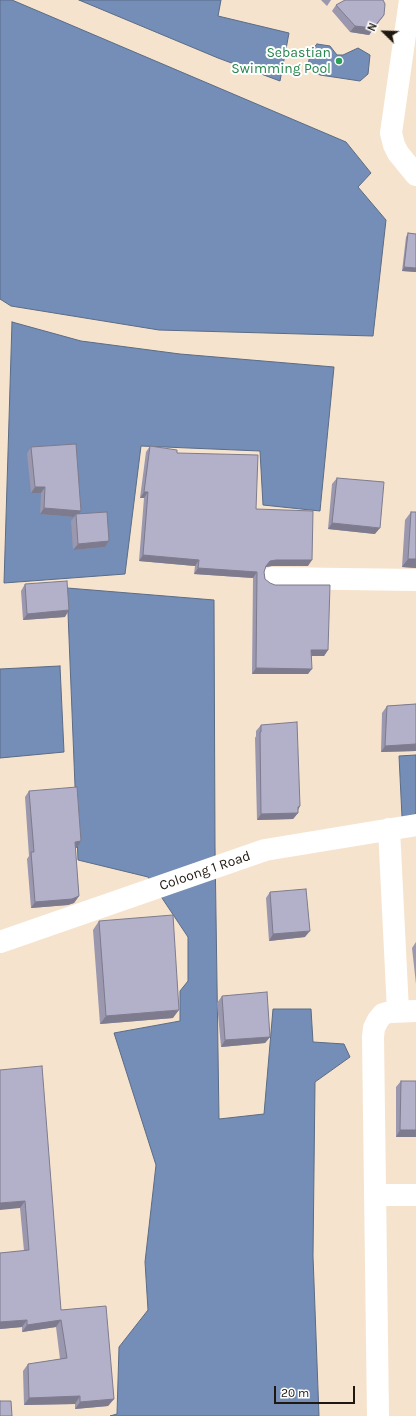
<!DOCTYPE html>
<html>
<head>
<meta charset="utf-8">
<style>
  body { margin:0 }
  #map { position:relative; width:416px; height:1416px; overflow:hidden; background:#f6e3cd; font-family:Karla,sans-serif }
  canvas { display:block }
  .north { position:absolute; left:364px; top:12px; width:40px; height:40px; -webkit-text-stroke:3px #fff; paint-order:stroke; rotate:293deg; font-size:11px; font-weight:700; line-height:16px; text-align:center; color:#1f1810 }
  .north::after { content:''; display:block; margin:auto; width:14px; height:18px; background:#1f1810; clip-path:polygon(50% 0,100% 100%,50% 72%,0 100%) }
  .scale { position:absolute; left:274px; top:1386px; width:81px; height:18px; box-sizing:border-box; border:2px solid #1f1810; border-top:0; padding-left:5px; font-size:12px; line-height:14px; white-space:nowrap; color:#1f1810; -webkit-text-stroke:3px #fff; paint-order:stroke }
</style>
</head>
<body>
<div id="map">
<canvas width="416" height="1416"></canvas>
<div class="north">N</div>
<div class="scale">20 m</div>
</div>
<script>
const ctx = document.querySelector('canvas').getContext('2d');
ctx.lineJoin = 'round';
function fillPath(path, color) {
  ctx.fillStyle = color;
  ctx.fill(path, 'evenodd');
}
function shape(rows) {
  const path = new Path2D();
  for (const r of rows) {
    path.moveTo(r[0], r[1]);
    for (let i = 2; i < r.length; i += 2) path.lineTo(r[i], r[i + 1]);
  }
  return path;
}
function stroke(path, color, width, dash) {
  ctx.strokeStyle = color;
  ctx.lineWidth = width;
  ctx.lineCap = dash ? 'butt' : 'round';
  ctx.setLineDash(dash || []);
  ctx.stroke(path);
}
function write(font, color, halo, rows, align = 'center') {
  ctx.font = font + ' Karla,sans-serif';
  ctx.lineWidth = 4;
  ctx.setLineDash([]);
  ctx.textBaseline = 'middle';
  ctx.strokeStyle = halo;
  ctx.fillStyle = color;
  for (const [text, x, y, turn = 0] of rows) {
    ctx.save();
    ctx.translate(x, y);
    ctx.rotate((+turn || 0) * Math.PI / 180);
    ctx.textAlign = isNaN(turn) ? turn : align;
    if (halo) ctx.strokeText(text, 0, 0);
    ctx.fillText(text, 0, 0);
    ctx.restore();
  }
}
const water = shape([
  [0,0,12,0,346,142,371,173,358,187,386,220,373,336,159,330,11,306,0,299,0,0],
  [79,0,221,0,218,16,289,33,280,81,218,58,79,0],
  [317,44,330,46,337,55,343,55,358,48,370,55,368,74,360,81,320,75,308,67,310,52,317,44],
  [12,322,81,341,180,354,334,367,320,511,263,505,260,451,141,446,125,574,4,583,12,322],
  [67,588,214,600,215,847,219,1119,264,1114,273,1009,311,1009,313,1042,344,1044,350,1057,315,1082,313,1256,319,1416,110,1416,117,1414,119,1347,148,1310,145,1262,156,1165,114,1033,180,1021,180,991,188,981,188,937,148,877,78,860,67,588],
  [60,666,64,752,0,758,0,669,60,666],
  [416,755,416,814,402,817,399,756,416,755]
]);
const minor = shape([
  [410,0,391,133,394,145,398,153,416,175],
  [272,578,416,580],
  [389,829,398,1011],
  [0,942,265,850,416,825],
  [375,1195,416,1195],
  [378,1416,373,1037,374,1028,378,1020,383,1014,390,1012,416,1011]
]);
const wall = shape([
  [321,0,331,0,327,6],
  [336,5,384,15,369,35,350,32,332,11],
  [408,233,416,234,416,272,402,271,406,237],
  [150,446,177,453,256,509,308,566,272,566,266,567,265,568,264,572,265,579,328,650,324,656,312,656,308,674,252,674,253,578,194,574,195,566,139,561,144,498,140,498,146,452],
  [31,447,81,511,78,514,109,541,105,547,73,550,71,521,74,517,40,514,41,493,31,493,27,453],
  [337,478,375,534,328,529,332,484],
  [411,512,416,512,416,568,402,567,405,520],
  [25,584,65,617,23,620,21,591],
  [416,704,416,751,381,752,382,713,387,706],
  [261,725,300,806,298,810,298,813,293,819,257,820,255,738,256,736,256,731],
  [29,791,77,848,75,848,79,896,74,903,68,905,31,908,27,859,29,856,25,797],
  [270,892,305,937,269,941,266,898],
  [99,921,173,1018,100,1024,93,930],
  [416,942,416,984,412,948],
  [222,996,270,1037,265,1043,221,1047,217,1003],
  [0,1070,61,1310,114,1399,108,1406,75,1409,75,1404,24,1405,23,1371,28,1364,60,1359,56,1327,22,1332,22,1327,0,1329,0,1253,24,1251,20,1208],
  [401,1081,416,1081,416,1137,396,1137,396,1087]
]);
const shadedWall = shape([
  [384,15,369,35,350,32,355,26],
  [404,267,416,268,416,272,402,271],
  [35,487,45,487,41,493,31,493],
  [144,492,148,492,144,498,140,498],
  [44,508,81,511,77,517,76,514,74,517,40,514],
  [332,523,380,528,375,534,328,529],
  [109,541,105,547,73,550,78,544],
  [143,555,199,560,195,566,139,561],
  [408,559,416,559,416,568,402,567],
  [276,560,312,560,308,566,272,566,266,567,262,571,270,561],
  [198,568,257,572,253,578,194,574],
  [69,610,65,617,23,620,27,614],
  [311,650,328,650,324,656,307,656],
  [256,668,312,669,308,674,252,674],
  [416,744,416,751,381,752,385,746],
  [300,806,296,813,298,813,293,819,257,820,261,814],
  [81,841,77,848,70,848,75,842],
  [79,896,74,903,68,905,31,908,35,902],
  [310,931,305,937,269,941,273,934],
  [179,1010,173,1018,100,1024,106,1016],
  [270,1037,265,1043,221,1047,225,1040],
  [400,1130,416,1130,416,1137,396,1137],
  [25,1201,20,1208,0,1210,0,1203],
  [27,1320,22,1327,0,1329,0,1322],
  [61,1320,56,1327,22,1332,27,1325],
  [80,1396,75,1404,24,1405,29,1398],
  [114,1399,108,1406,75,1409,80,1402]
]);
const building = shape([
  [345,0,383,0,385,4,384,15,373,28,355,26,336,5,345,0],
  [408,233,416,234,416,268,404,267,408,233],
  [76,444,81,511,44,508,45,487,35,487,31,447,76,444],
  [150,446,177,450,177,453,258,455,256,509,313,511,312,560,276,560,270,561,266,566,264,572,265,579,270,583,275,585,330,585,328,650,311,650,312,669,256,668,257,572,198,568,199,560,143,555,148,492,144,492,150,446],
  [337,478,384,482,380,528,332,523,337,478],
  [107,512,109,541,78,544,76,514,107,512],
  [411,512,416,512,416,559,408,559,411,512],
  [67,581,69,610,27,614,25,584,67,581],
  [416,704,416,744,385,746,387,706,416,704],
  [297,722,300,806,298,807,298,813,261,814,260,732,261,732,261,725,297,722],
  [77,787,81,841,75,842,79,896,72,899,35,902,31,852,34,852,29,791,77,787],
  [306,889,310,931,273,934,270,892,306,889],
  [173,915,179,1010,106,1016,99,921,173,915],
  [267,992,270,1037,225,1040,222,996,267,992],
  [42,1066,61,1310,106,1306,114,1399,80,1402,80,1396,29,1398,28,1364,67,1358,61,1320,27,1325,27,1320,0,1322,0,1253,29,1250,25,1201,0,1203,0,1070,42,1066],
  [401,1081,416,1081,416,1130,400,1130,401,1081],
  [0,1401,11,1401,12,1416,0,1416,0,1401]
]);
const markers = [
  [339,61,4,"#2e9e5b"]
];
const leisureNames = [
  ["Sebastian",331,53],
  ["Swimming Pool",331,69]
];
const streetNames = [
  ["Coloong 1 Road",205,871,-19]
];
fillPath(water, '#748eb7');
stroke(water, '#5a6b85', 1);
stroke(minor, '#fff', 22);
fillPath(wall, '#9a97ae');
fillPath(shadedWall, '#7d7b8d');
fillPath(building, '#b3b0ca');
stroke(building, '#7d7b8d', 1);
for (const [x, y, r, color] of markers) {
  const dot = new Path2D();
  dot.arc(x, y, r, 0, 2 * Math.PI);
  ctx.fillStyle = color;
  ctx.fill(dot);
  stroke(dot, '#fff', 1.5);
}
write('14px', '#27864d', '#fff', leisureNames, 'right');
write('14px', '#1f1810', '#fff', streetNames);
</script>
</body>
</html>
